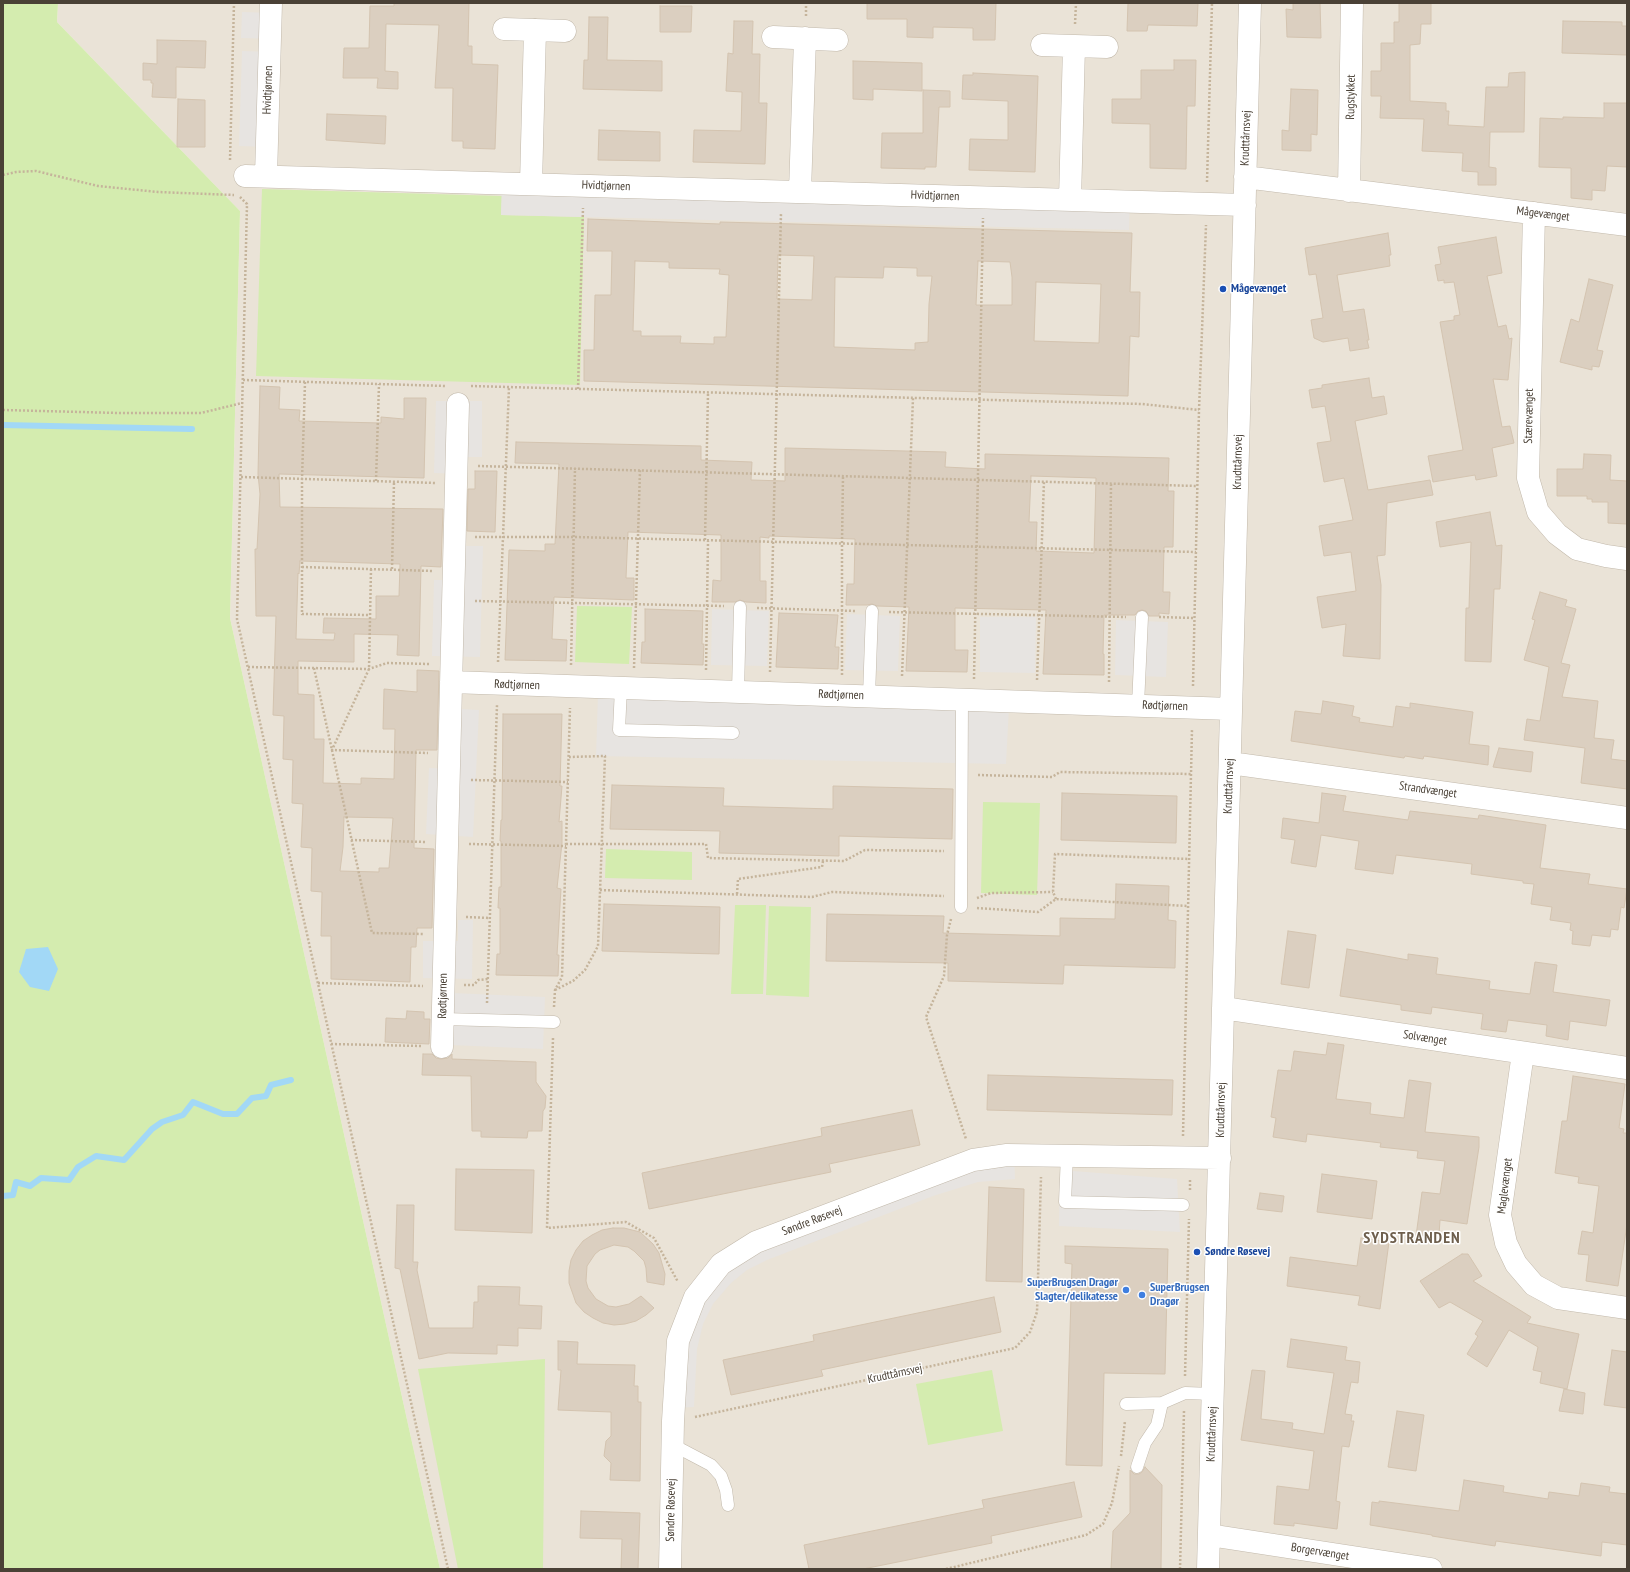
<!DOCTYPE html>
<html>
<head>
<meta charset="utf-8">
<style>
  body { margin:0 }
  #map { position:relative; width:1630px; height:1572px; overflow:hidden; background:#f6f1e9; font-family:"PT Sans Narrow",sans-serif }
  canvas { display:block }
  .frame { position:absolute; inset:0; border:4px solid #4a4136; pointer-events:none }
</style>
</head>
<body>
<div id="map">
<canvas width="1630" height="1572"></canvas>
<div class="frame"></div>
</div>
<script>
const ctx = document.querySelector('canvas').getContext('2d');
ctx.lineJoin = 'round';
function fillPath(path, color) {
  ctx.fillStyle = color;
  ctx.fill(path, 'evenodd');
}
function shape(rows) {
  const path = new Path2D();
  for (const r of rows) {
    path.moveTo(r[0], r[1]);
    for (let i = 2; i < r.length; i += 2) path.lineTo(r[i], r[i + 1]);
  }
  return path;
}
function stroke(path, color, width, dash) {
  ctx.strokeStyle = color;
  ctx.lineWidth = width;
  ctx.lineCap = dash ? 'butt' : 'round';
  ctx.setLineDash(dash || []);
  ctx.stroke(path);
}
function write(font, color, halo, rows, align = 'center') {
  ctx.font = font + ' "PT Sans Narrow",sans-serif';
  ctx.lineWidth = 3;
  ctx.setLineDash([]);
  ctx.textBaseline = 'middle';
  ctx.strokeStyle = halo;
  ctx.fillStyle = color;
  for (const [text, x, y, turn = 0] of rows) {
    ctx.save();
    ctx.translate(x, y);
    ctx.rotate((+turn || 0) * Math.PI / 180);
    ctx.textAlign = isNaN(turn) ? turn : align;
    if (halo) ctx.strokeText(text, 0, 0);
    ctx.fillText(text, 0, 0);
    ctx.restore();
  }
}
const residential = shape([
  [58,3,1627,3,1627,1569,440,1569,230,618,240,211,57,22]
]);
const green = shape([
  [3,3,58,3,57,22,240,211,230,618,440,1569,3,1569],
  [262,189,502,196,501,215,584,217,580,385,256,376],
  [577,606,632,607,629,664,575,662],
  [983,802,1040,803,1037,895,981,893],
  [606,849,692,852,692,880,605,878],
  [735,905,766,905,763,994,731,994],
  [769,906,811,907,809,997,766,995],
  [545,1359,543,1569,458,1569,418,1369],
  [992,1370,1003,1431,928,1445,916,1384]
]);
const parking = shape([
  [242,12,274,13,273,39,241,38],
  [242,51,273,52,270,147,239,146],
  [502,180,1130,195,1129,230,501,215],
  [436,401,482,401,482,457,463,457,462,474,434,473],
  [465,546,483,546,480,657,432,656,434,580,464,580],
  [712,609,769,611,767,666,711,665],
  [847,614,900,616,898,671,845,670],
  [980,617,1036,617,1035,673,980,672],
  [1116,620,1168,622,1166,677,1115,675],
  [598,695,1009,707,1006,764,596,756],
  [461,709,479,710,473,837,426,834,429,768,458,769],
  [458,920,473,920,472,979,423,978,423,941,458,941],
  [452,993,545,997,543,1049,450,1045],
  [1014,1151,1015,1179,978,1182,933,1196,767,1260,747,1270,731,1283,713,1304,703,1324,697,1349,694,1407,673,1408,679,1325,752,1240],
  [1060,1170,1177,1179,1180,1232,1059,1226]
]);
const water = shape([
  [48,947,58,969,49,991,30,987,19,972,26,949]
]);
const stream = shape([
  [3,425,192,429],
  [3,1196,13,1195,16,1182,30,1186,41,1178,69,1180,78,1167,96,1156,124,1160,152,1129,162,1122,183,1115,193,1102,223,1114,237,1114,252,1098,266,1096,271,1085,291,1080]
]);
const building = shape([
  [394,3,469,3,468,46,472,46,472,64,498,65,495,149,463,148,463,141,452,141,453,88,435,88,439,25,386,24,385,71,398,72,398,89,377,88,378,78,343,78,344,48,369,48,370,6,394,6,394,3],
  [867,3,996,3,995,40,973,40,973,28,933,27,933,38,907,37,907,19,867,19,867,3],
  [1128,3,1198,3,1197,26,1148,25,1147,31,1127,31,1128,3],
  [1293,3,1320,3,1321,38,1287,37,1286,9,1293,10,1293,3],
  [1399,3,1431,3,1431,24,1421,24,1420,44,1410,45,1410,101,1446,103,1446,111,1449,111,1448,125,1484,127,1486,87,1508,87,1509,73,1525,72,1524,132,1490,132,1489,167,1496,168,1496,185,1478,185,1478,172,1462,171,1463,153,1422,151,1424,119,1380,118,1381,96,1371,96,1371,71,1381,71,1381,43,1394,43,1394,22,1399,22,1399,3],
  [660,6,692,6,691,32,660,32,660,6],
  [589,17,608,17,607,60,662,61,662,91,583,89,584,60,588,60,589,17],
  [734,21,753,21,752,54,760,54,759,103,767,103,765,164,693,162,694,130,741,131,742,92,726,91,728,53,733,54,734,21],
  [1563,21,1622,22,1622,26,1627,26,1627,55,1562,53,1563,21],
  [157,40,206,41,205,68,176,67,176,98,152,97,153,83,151,83,151,80,143,80,143,63,157,64,157,40],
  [1174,60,1196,60,1195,106,1187,106,1186,169,1150,168,1150,124,1112,123,1112,99,1141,99,1141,70,1174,70,1174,60],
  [853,61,922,63,922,91,873,89,873,100,853,99,853,61],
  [973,73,1038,76,1035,172,969,170,970,139,1008,140,1008,101,962,99,963,75,973,75,973,73],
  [1291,89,1318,90,1317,135,1311,134,1311,151,1282,150,1282,130,1289,131,1291,89],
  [923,90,950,91,950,107,939,107,936,167,925,167,925,169,881,168,882,133,923,133,923,90],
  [178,99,205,100,205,147,177,147,178,99],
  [1604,103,1627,103,1627,167,1607,166,1605,191,1592,190,1592,200,1571,198,1571,168,1539,167,1540,118,1563,119,1563,117,1604,118,1604,103],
  [327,114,386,116,385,144,326,140,327,114],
  [599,130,660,132,660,161,598,160,599,130],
  [588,219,720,224,720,222,1132,233,1130,292,1140,292,1139,337,1130,336,1128,396,584,381,584,350,594,350,595,295,611,295,612,251,587,251,588,219],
  [778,255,814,256,812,300,777,299,778,255],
  [635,261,669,262,669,268,720,269,719,274,729,275,726,337,714,337,714,344,680,343,681,336,641,336,641,331,633,331,635,261],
  [978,261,1010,262,1012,277,1012,305,976,305,978,261],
  [884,267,917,268,917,276,932,276,929,304,928,342,915,343,915,350,834,347,835,277,883,278,884,267],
  [1036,282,1101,284,1099,343,1034,341,1036,282],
  [1388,233,1391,255,1389,255,1390,266,1337,275,1343,312,1364,309,1369,340,1367,340,1369,348,1350,351,1348,338,1323,342,1314,338,1311,320,1323,318,1316,274,1309,275,1305,248,1388,233],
  [1496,237,1502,273,1487,276,1498,327,1506,325,1509,339,1512,338,1508,380,1493,379,1502,427,1510,426,1514,443,1492,448,1497,476,1476,480,1475,475,1433,482,1428,456,1463,450,1440,322,1454,320,1454,316,1460,315,1454,282,1444,283,1444,280,1438,281,1435,265,1441,264,1438,247,1496,237],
  [1589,279,1613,285,1597,350,1603,351,1599,367,1592,366,1592,370,1560,362,1571,319,1579,322,1589,279],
  [1369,378,1372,398,1384,396,1387,414,1355,421,1368,490,1430,480,1433,495,1387,503,1385,555,1377,556,1381,585,1380,659,1343,656,1346,624,1322,628,1317,597,1356,591,1351,552,1324,556,1319,526,1353,520,1344,478,1324,482,1317,443,1331,441,1325,406,1312,408,1309,390,1322,388,1322,385,1369,378],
  [260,386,280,387,279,409,300,410,299,421,381,423,381,417,404,419,404,398,426,398,424,478,279,474,280,507,443,509,441,567,421,566,419,656,397,655,398,635,354,634,354,662,298,661,298,694,314,695,314,739,324,739,323,783,361,784,361,778,394,779,395,729,383,729,384,689,417,692,417,670,439,671,437,750,416,750,414,848,434,849,432,928,417,928,416,947,411,947,410,982,331,979,331,936,321,936,322,892,311,891,312,848,301,847,303,804,292,803,293,760,283,759,284,716,273,715,276,616,256,616,255,549,257,549,260,494,258,474,260,386],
  [300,561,400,564,399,596,376,596,376,619,324,618,323,633,335,633,334,640,296,639,298,573,299,574,300,561],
  [344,817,393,818,389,868,379,868,379,872,340,871,343,847,344,817],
  [516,442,701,446,701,460,752,462,751,480,785,481,785,448,946,452,945,467,985,469,985,454,1169,458,1168,491,1174,491,1173,547,1164,547,1163,592,1170,592,1169,614,1159,613,1159,616,1149,616,1146,611,1142,610,1138,611,1135,615,1104,615,1103,654,1104,654,1104,675,1043,674,1046,610,955,608,955,650,968,650,967,672,906,671,909,607,877,606,872,604,867,605,846,605,847,584,854,584,855,539,769,536,769,538,760,537,760,581,766,581,766,603,746,602,740,600,735,602,712,602,713,580,721,581,721,535,628,532,626,578,634,578,634,600,554,597,552,639,567,640,566,661,505,660,509,550,545,551,545,544,555,544,559,464,515,463,516,442],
  [1031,476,1096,478,1094,553,1036,551,1037,522,1029,522,1031,476],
  [1584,454,1611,455,1610,480,1627,481,1627,524,1608,523,1608,502,1592,502,1592,499,1587,499,1587,496,1557,496,1557,469,1583,469,1584,454],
  [475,471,497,471,495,532,467,531,468,489,475,489,475,471],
  [1490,512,1496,546,1502,545,1500,589,1494,589,1491,662,1465,661,1466,608,1469,608,1471,542,1440,547,1436,522,1490,512],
  [1540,592,1567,600,1565,606,1576,609,1561,663,1570,665,1562,697,1598,701,1594,738,1614,740,1611,759,1627,761,1627,789,1581,783,1585,748,1524,740,1527,719,1540,721,1549,667,1524,660,1535,620,1532,619,1540,592],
  [645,609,703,611,702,644,704,644,703,665,641,663,642,642,645,642,645,609],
  [779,613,838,615,835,647,839,647,838,669,776,667,779,613],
  [1323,701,1354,706,1352,716,1360,718,1359,722,1393,727,1396,706,1410,708,1410,703,1473,712,1469,744,1489,746,1488,765,1424,756,1423,759,1405,756,1404,758,1291,741,1295,711,1321,714,1323,701],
  [503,714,562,714,560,786,562,786,559,822,562,821,562,843,557,888,561,889,557,955,559,955,558,976,496,975,497,954,500,954,500,908,498,908,499,887,501,887,501,841,500,841,501,820,502,820,503,714],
  [1499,748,1533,752,1531,772,1493,767,1499,748],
  [612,785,724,788,723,806,833,809,833,786,953,789,952,839,839,836,839,856,719,853,720,831,610,829,612,785],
  [1062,793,1177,796,1176,843,1061,840,1062,793],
  [1322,793,1346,796,1343,811,1408,820,1410,811,1478,819,1479,815,1546,825,1540,868,1590,874,1588,884,1627,889,1624,908,1621,907,1618,930,1611,929,1610,937,1592,935,1590,946,1572,944,1573,931,1570,930,1571,923,1550,920,1552,907,1531,904,1534,884,1523,883,1523,881,1471,874,1472,864,1396,855,1393,874,1355,869,1359,841,1321,835,1316,867,1291,863,1295,840,1281,838,1283,818,1319,823,1322,793],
  [1116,884,1169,886,1168,920,1176,921,1175,968,1064,965,1063,984,948,981,948,963,826,961,827,914,944,916,943,933,1060,936,1060,918,1115,919,1116,884],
  [604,904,720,907,719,954,602,951,604,904],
  [1288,931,1316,935,1309,988,1281,984,1288,931],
  [1347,949,1408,960,1408,954,1438,958,1436,974,1490,981,1489,989,1530,994,1535,962,1557,965,1553,992,1610,1000,1606,1026,1570,1021,1568,1040,1546,1036,1547,1025,1508,1020,1506,1032,1481,1029,1483,1014,1432,1007,1431,1014,1401,1010,1401,1005,1340,996,1347,949],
  [407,1011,424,1012,424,1019,430,1019,429,1044,385,1042,386,1018,406,1019,407,1011],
  [1328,1043,1344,1045,1336,1099,1371,1103,1370,1114,1404,1118,1409,1080,1431,1083,1425,1132,1479,1137,1479,1147,1467,1224,1440,1220,1439,1235,1416,1236,1422,1192,1440,1194,1445,1161,1417,1158,1418,1151,1380,1147,1381,1143,1307,1134,1306,1142,1273,1137,1276,1118,1271,1117,1278,1070,1291,1071,1294,1051,1326,1055,1328,1043],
  [423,1054,432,1054,436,1058,441,1059,448,1058,452,1054,452,1059,536,1062,536,1082,546,1096,545,1108,543,1111,542,1131,528,1131,527,1138,481,1137,481,1131,472,1131,471,1076,422,1075,423,1054],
  [988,1075,1173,1080,1172,1115,987,1110,988,1075],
  [1573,1076,1625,1084,1619,1128,1624,1129,1623,1133,1627,1133,1627,1224,1618,1286,1586,1281,1589,1255,1578,1254,1582,1231,1593,1233,1599,1186,1578,1183,1579,1177,1555,1173,1562,1121,1567,1121,1573,1076],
  [912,1110,920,1145,829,1164,831,1172,649,1209,642,1173,822,1136,821,1128,912,1110],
  [456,1169,534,1170,532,1233,455,1230,456,1169],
  [1322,1174,1377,1181,1372,1219,1317,1212,1322,1174],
  [989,1187,1024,1189,1022,1282,986,1281,989,1187],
  [1260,1193,1284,1196,1282,1212,1257,1209,1260,1193],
  [397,1205,414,1205,413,1262,418,1262,417,1270,429,1328,473,1328,474,1302,478,1302,478,1286,520,1287,519,1305,542,1306,541,1329,518,1328,518,1346,497,1345,497,1354,448,1353,419,1359,400,1269,395,1268,397,1205],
  [613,1228,624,1228,640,1232,653,1244,659,1253,665,1274,664,1285,647,1282,646,1268,644,1261,634,1251,628,1247,614,1245,600,1250,595,1254,587,1266,586,1281,588,1288,596,1299,608,1306,616,1307,629,1304,641,1296,654,1308,646,1315,636,1321,625,1324,614,1325,603,1323,593,1318,584,1312,576,1303,569,1283,569,1271,571,1260,576,1250,583,1241,592,1235,602,1230,613,1228],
  [1361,1238,1389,1242,1380,1309,1358,1305,1360,1296,1287,1286,1290,1257,1357,1266,1361,1238],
  [1065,1246,1168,1249,1165,1374,1104,1373,1102,1466,1066,1465,1072,1264,1065,1263,1065,1246],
  [1462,1254,1468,1254,1482,1276,1473,1281,1531,1317,1527,1323,1579,1334,1567,1389,1540,1383,1542,1372,1533,1370,1538,1347,1509,1330,1487,1367,1467,1354,1478,1336,1475,1334,1483,1321,1450,1302,1439,1308,1420,1281,1462,1254],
  [994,1297,1001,1332,821,1370,823,1376,731,1395,723,1360,814,1341,813,1335,994,1297],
  [1291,1339,1347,1347,1345,1360,1360,1362,1358,1383,1351,1382,1345,1414,1352,1415,1351,1421,1354,1421,1349,1447,1342,1446,1336,1501,1340,1502,1337,1529,1294,1523,1294,1526,1274,1524,1277,1486,1309,1490,1314,1451,1241,1440,1252,1370,1265,1371,1261,1419,1293,1423,1292,1429,1324,1434,1334,1373,1287,1367,1291,1339],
  [558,1341,578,1342,577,1364,635,1365,634,1386,638,1386,638,1402,641,1402,640,1481,610,1480,611,1463,604,1456,606,1441,611,1436,611,1412,558,1410,561,1370,558,1370,558,1341],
  [1612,1350,1627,1352,1627,1408,1604,1405,1612,1350],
  [1564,1389,1585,1393,1583,1414,1559,1411,1564,1389],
  [1397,1411,1424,1415,1416,1471,1388,1467,1397,1411],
  [1145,1467,1162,1485,1161,1569,1111,1569,1113,1531,1130,1513,1130,1470,1134,1474,1139,1474,1142,1472,1145,1467],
  [1464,1480,1504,1486,1503,1492,1548,1499,1549,1492,1579,1496,1581,1483,1610,1487,1609,1492,1627,1494,1627,1545,1602,1542,1601,1556,1496,1541,1495,1546,1432,1536,1432,1535,1370,1525,1372,1502,1379,1503,1379,1501,1459,1511,1464,1480],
  [1074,1482,1082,1517,991,1536,992,1543,863,1569,809,1569,804,1545,984,1508,982,1500,1074,1482],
  [581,1511,640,1513,638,1569,621,1569,622,1539,580,1538,581,1511]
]);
const path = shape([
  [806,16,806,3],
  [1075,24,1076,3],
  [230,160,234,3],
  [3,175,16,172,36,171,98,186,158,192,234,195],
  [1207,182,1212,3],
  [240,197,247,204,237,619,448,1569],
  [243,380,446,386],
  [305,382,302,479,302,614,370,615],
  [471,386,1142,404,1199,410],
  [578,389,583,208],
  [3,410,119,413,201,413,242,403],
  [478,466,1197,486],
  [241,477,436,483],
  [376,481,379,384],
  [475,537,574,537,1196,552],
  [705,540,708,393],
  [302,567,433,571],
  [371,569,369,669,332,750,428,753],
  [392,569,394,482],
  [475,601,724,606],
  [757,608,856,611],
  [889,612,1126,617],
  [1159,617,1194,618],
  [498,662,509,387],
  [571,665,575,468],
  [248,667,369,669,387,663,430,664],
  [314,668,372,933,424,934],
  [634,668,640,470],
  [706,670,708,541],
  [770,672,781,213],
  [842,675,842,543,843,476],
  [902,676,913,398],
  [974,679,983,218],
  [1037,680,1044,481],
  [1109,682,1111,483],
  [1193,686,1199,410,1206,225],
  [978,775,1052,777,1060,772,1191,774],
  [471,780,568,782],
  [351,840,426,842],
  [469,844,566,846],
  [566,844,706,844,708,858,844,861,865,850,944,851],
  [600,890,812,897,832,892,944,896],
  [737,894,738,879,822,867,823,861],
  [977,898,991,893,1053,892],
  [1056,899,1053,892,1055,854,1189,859],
  [977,908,1038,912,1056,899,1188,906],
  [466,917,490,918],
  [951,919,947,935,944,976,926,1017,966,1139],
  [318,983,423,986],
  [464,985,474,985,478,980,488,979],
  [555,990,573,981,585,970,598,946,605,756,569,757],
  [487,1003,497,705],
  [554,1007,555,990,562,977,570,708],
  [553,1038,547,1228,626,1222,654,1238,678,1282],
  [331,1044,421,1046],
  [1183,1136,1192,729],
  [1190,1190,1190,1179],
  [1185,1376,1189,1219],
  [695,1417,1015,1348,1030,1332,1037,1312,1041,1177],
  [1121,1456,1125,1421],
  [946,1569,1086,1535,1103,1524,1112,1503,1119,1466],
  [1180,1569,1184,1411]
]);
const service = shape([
  [621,688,619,730,733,733],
  [738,692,740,607],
  [869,696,872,611],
  [1138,705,1142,617],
  [961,907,962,699],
  [443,1019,554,1022],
  [1067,1155,1065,1202,1183,1205],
  [1126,1404,1162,1403,1185,1393,1213,1394],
  [673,1445,711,1465,721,1476,726,1490,728,1505],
  [1137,1467,1145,1443,1157,1425,1162,1403]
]);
const minor = shape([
  [504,29,565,31],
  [773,37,837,40],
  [1042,45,1107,47],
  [245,176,1245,205],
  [266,176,271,3],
  [1245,177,1627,225],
  [531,184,535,30],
  [1349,191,1352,3],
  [800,192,805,38],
  [1070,200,1074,46],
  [1534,213,1528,478,1538,512,1557,534,1577,549,1606,556,1627,559],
  [451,682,1231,709],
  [1230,763,1627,818],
  [1223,1008,1627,1068],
  [442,1047,458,404],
  [1523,1053,1500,1215,1506,1243,1516,1264,1534,1285,1558,1298,1627,1308],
  [1209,1535,1431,1569],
  [670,1569,673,1421,678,1341,695,1297,721,1264,756,1242,973,1160,1007,1155,1220,1158],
  [1208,1569,1250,3]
]);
const markers = [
  [1223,289,4,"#1a4fb4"],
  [1197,1252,4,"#1a4fb4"],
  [1126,1290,4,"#3f7fe0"],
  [1142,1295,4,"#3f7fe0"]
];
const streetNames = [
  ["Hvidtjørnen",268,90,-88],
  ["Rugstykket",1351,97,-89],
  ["Krudttårnsvej",1246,138,-88],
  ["Hvidtjørnen",606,186,2],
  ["Hvidtjørnen",935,196,2],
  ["Mågevænget",1543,214,7],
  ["Stærevænget",1529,416,-89],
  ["Krudttårnsvej",1238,462,-89],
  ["Rødtjørnen",517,685,2],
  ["Rødtjørnen",841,695,2],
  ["Rødtjørnen",1165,706,2],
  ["Krudttårnsvej",1229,786,-88],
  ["Strandvænget",1428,790,8],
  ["Rødtjørnen",443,996,-89],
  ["Solvænget",1425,1038,9],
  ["Krudttårnsvej",1221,1110,-89],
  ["Maglevænget",1505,1186,-83],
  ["Søndre Røsevej",812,1221,-21],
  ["Krudttårnsvej",895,1374,-12],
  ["Krudttårnsvej",1212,1434,-88],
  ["Søndre Røsevej",671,1510,-89],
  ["Borgervænget",1320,1552,9]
];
const transitNames = [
  ["Mågevænget",1231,289],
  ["Søndre Røsevej",1205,1252]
];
const shopNames = [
  ["SuperBrugsen Dragør",1118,1283],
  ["Slagter/delikatesse",1118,1297],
  ["SuperBrugsen",1150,1288,"left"],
  ["Dragør",1150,1302,"left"]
];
const districtNames = [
  ["SYDSTRANDEN",1412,1238]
];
fillPath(residential, '#eae3d7');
fillPath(green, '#d4ecaf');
fillPath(parking, '#e7e4e1');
fillPath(water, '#a2d8f6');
stroke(stream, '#a2d8f6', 6);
fillPath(building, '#dbcfc0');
stroke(building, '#d4c4b0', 1);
stroke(service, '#c2b9ab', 13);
stroke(minor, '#c2b9ab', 23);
stroke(path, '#c5b49b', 2.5, [2, 2]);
stroke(service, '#fff', 12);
stroke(minor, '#fff', 22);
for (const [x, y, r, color] of markers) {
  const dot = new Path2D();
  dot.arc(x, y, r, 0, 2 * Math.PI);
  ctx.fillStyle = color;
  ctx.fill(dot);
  stroke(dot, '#fff', 1.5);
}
write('12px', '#4a4136', '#fff', streetNames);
write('bold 12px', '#164399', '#fff', transitNames, 'left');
write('bold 12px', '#366cbe', '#fff', shopNames, 'right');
ctx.letterSpacing = '1px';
write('bold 16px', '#6e5f4d', '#fff', districtNames);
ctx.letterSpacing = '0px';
</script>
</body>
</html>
